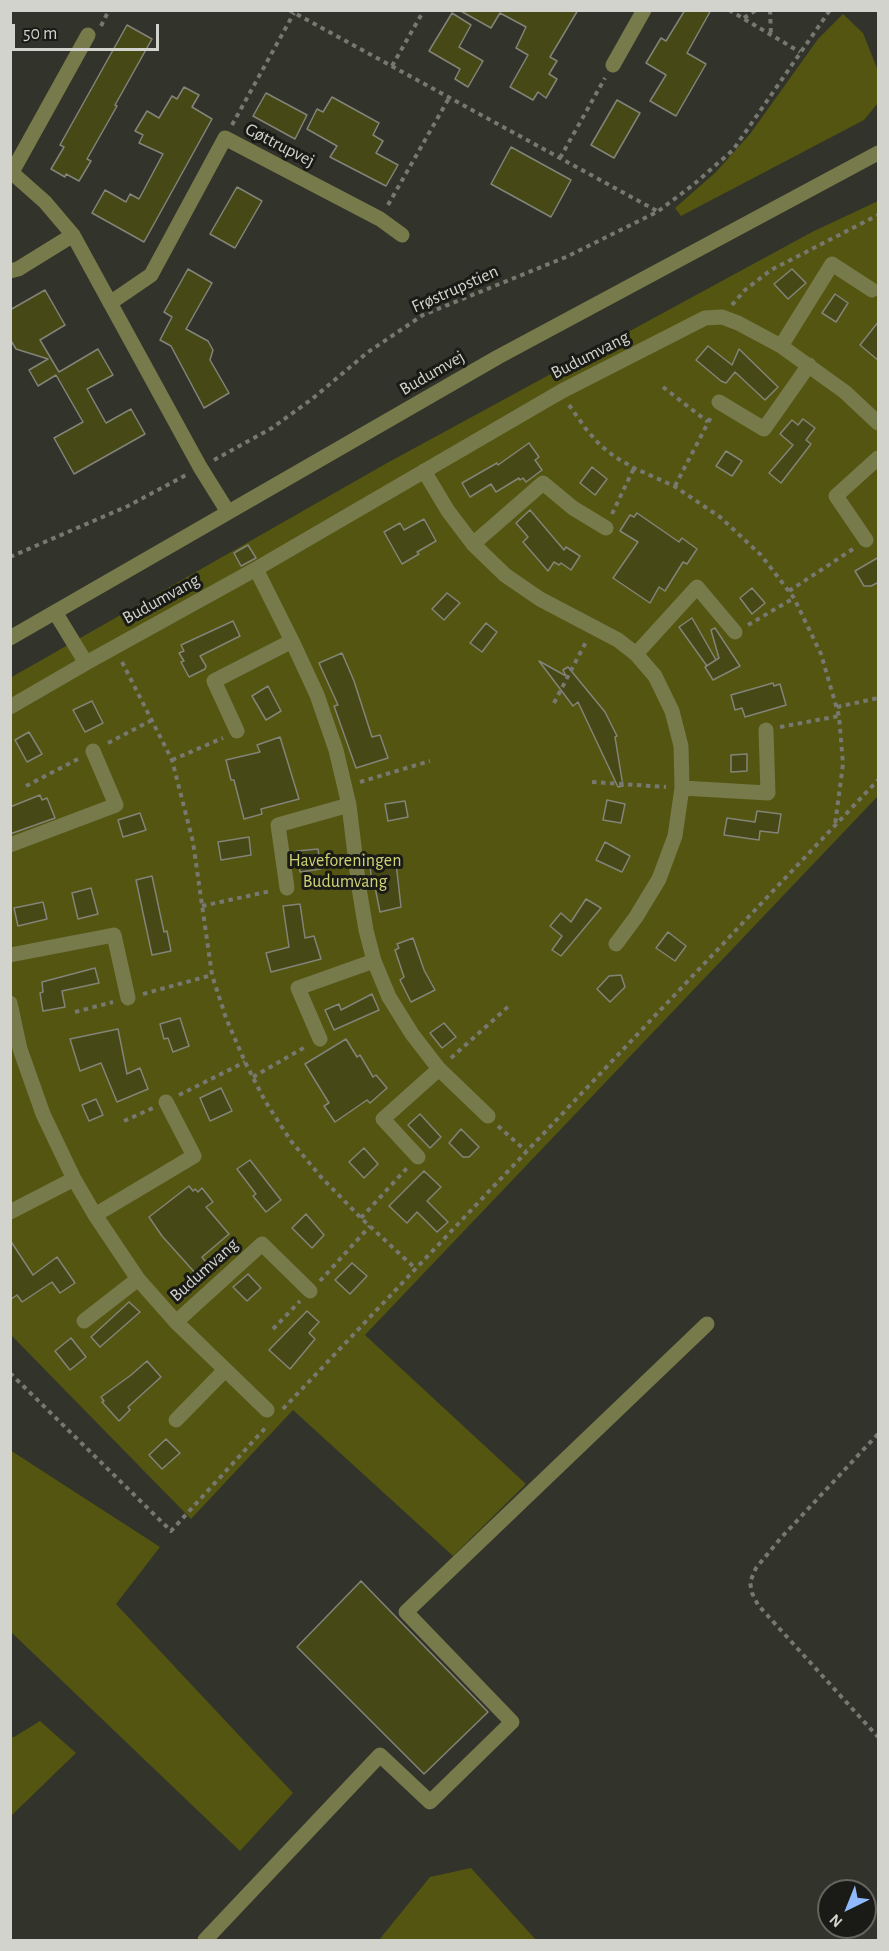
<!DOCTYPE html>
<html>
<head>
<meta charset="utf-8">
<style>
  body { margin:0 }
  #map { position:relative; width:889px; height:1951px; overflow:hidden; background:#32332a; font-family:"Alegreya Sans",sans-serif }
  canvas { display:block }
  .frame { position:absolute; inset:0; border:12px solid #d2d3cd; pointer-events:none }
  .north { position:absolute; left:817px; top:1879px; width:60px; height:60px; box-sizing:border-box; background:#1a1a16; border:2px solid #64645f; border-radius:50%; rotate:223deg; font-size:16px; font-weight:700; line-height:24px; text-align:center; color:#d2d3cd }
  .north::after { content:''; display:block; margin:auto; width:21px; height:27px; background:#90b8fd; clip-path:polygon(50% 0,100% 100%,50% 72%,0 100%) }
  .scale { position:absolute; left:12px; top:24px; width:147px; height:27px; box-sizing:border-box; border:3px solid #d2d3cd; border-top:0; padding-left:8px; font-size:18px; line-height:21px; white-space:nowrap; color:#d2d3cd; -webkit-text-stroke:4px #1a1a16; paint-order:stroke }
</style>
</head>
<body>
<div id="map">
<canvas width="889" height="1951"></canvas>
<div class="frame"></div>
<div class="north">N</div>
<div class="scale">50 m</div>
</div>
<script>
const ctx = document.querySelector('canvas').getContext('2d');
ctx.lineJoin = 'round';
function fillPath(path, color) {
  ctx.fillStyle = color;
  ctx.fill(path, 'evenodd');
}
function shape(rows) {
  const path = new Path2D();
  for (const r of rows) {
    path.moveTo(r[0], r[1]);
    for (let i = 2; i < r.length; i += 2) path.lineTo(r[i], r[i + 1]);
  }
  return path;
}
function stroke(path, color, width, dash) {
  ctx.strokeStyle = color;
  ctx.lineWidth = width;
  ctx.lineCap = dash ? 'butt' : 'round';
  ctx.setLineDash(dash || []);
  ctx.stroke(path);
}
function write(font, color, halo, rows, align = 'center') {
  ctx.font = font + ' "Alegreya Sans",sans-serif';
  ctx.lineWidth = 6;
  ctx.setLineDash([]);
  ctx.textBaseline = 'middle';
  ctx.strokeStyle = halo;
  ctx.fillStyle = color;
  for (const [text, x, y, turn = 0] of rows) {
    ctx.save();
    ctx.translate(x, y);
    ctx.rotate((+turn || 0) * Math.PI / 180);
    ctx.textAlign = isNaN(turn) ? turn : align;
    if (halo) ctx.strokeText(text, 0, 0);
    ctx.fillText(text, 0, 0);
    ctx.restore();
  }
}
const green = shape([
  [843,14,863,33,878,71,878,103,864,120,681,216,675,208,716,172,750,134,818,39],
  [878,201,878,796,365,1335,526,1484,453,1556,293,1410,191,1519,11,1335,10,678,387,463,812,232],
  [10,1450,160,1547,116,1604,293,1793,240,1851,11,1632],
  [40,1721,76,1753,11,1816,11,1737,14,1737],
  [471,1868,536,1940,379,1940,430,1877]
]);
const building = shape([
  [459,10,578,10,550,57,557,61,549,74,557,79,546,98,538,92,533,100,510,87,528,55,516,48,526,27,500,13,491,28,459,10],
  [685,10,711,10,687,53,706,64,676,116,650,101,666,75,646,63,661,38,666,41,685,10],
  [452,13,471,25,459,47,483,61,468,87,455,79,460,69,429,51,452,13],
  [127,25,152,39,115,105,117,106,87,159,91,161,79,181,66,174,65,177,51,169,64,147,60,145,127,25],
  [184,87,199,95,192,107,212,119,144,242,92,213,105,190,126,202,130,194,139,199,163,154,139,143,143,135,135,131,147,111,159,118,172,96,177,99,184,87],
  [266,93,307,115,295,139,253,116,266,93],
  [332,97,379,123,373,135,383,141,376,153,398,165,386,186,330,157,337,146,307,129,317,109,323,112,332,97],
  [617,100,640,113,614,158,591,145,617,100],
  [511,147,571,180,551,217,491,184,511,147],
  [237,187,262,201,235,248,210,234,237,187],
  [188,269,212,283,186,329,208,341,213,350,210,360,229,393,204,408,171,346,160,340,172,317,164,312,188,269],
  [792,269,806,283,788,299,774,284,792,269],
  [45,290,65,325,40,340,59,372,98,349,113,375,87,389,106,423,131,409,145,434,74,474,54,438,83,422,56,375,38,386,29,370,48,359,16,349,10,339,10,310,45,290],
  [835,294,848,303,836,322,822,313,835,294],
  [879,321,879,361,860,345,879,321],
  [708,346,732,365,739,349,778,387,765,400,735,372,726,383,721,381,696,360,708,346],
  [803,419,815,428,806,440,811,444,781,483,769,473,793,445,780,434,792,420,798,425,803,419],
  [529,443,539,457,535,460,542,470,526,482,523,478,520,480,519,478,496,492,491,484,470,497,462,483,497,463,498,465,529,443],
  [726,451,742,461,732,476,716,466,726,451],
  [592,467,607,479,595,495,580,483,592,467],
  [530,510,564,550,566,547,580,556,571,570,561,563,559,565,554,562,548,571,523,542,528,537,516,523,530,510],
  [637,513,679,542,682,538,697,549,687,564,683,562,665,591,659,587,650,603,613,578,638,542,620,531,630,515,634,517,637,513],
  [424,519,436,541,417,552,419,554,402,564,384,532,400,523,404,530,424,519],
  [248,545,256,558,241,566,234,553,248,545],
  [879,557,879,582,871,586,864,586,855,571,879,557],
  [752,588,765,603,752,614,740,598,752,588],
  [447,593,460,603,444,620,432,609,447,593],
  [692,618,716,660,707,666,679,627,692,618],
  [233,621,240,636,200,656,206,666,205,669,189,677,181,662,184,661,179,653,184,651,181,645,233,621],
  [486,623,497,632,482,652,470,643,486,623],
  [715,628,740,666,713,680,705,667,719,658,711,630,715,628],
  [342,653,354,681,372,737,380,735,388,758,356,768,334,706,338,705,319,663,342,653],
  [539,661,566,676,563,670,568,667,605,712,617,736,615,737,623,786,618,787,578,702,573,706,539,661],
  [773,683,774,686,780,684,786,705,745,717,742,708,735,710,731,695,773,683],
  [268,686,281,711,266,720,252,696,268,686],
  [92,701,103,723,85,732,73,710,92,701],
  [29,732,42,754,27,762,15,740,29,732],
  [280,737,299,799,261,809,262,814,244,819,234,780,231,780,226,760,260,752,257,745,280,737],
  [747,754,747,771,731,772,731,755,747,754],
  [40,795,42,800,47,798,55,818,10,834,10,807,40,795],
  [607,800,625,804,621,823,603,820,607,800],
  [405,801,408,817,388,821,385,804,405,801],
  [757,811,781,814,778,833,760,831,759,840,724,835,727,818,755,822,757,811],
  [140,813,146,830,123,837,118,820,140,813],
  [249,837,251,855,221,860,218,842,249,837],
  [605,842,630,856,622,872,596,860,605,842],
  [318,849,321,869,300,872,297,851,318,849],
  [396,863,401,907,380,912,374,882,372,883,370,866,396,863],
  [152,876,164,932,167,931,171,951,152,955,136,880,152,876],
  [91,888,98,914,78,919,72,893,91,888],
  [586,899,601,908,561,956,552,950,562,936,550,926,561,913,571,922,586,899],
  [43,902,47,919,18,926,14,908,43,902],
  [300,904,305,938,314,936,321,959,271,972,266,953,289,947,283,906,300,904],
  [668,932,686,946,675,961,656,948,668,932],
  [413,938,424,970,435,990,411,1002,400,980,404,977,395,950,399,948,397,944,413,938],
  [95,968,99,983,62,991,65,1007,43,1011,40,993,43,992,42,982,95,968],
  [621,975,625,987,610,1002,597,989,609,976,621,975],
  [372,994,379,1010,334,1030,325,1010,339,1004,341,1010,372,994],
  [180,1018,189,1046,173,1052,168,1038,164,1039,160,1024,180,1018],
  [444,1023,456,1037,442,1048,430,1033,444,1023],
  [118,1029,127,1074,140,1068,148,1089,117,1102,101,1063,80,1071,70,1039,118,1029],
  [346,1039,357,1057,360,1055,373,1077,376,1075,387,1088,370,1103,367,1100,335,1122,324,1106,329,1103,305,1064,346,1039],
  [221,1088,232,1111,210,1121,200,1098,221,1088],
  [96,1099,103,1115,89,1121,82,1105,96,1099],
  [420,1114,441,1137,430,1148,408,1125,420,1114],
  [461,1129,479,1147,469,1157,463,1157,449,1143,461,1129],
  [364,1148,378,1164,364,1178,349,1162,364,1148],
  [250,1160,281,1200,266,1212,253,1196,256,1194,237,1169,250,1160],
  [424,1171,441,1187,427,1201,448,1222,437,1232,417,1212,407,1223,389,1206,424,1171],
  [189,1186,193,1191,195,1189,198,1192,202,1188,213,1202,206,1207,229,1234,202,1257,208,1265,197,1275,162,1236,149,1217,189,1186],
  [306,1214,324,1235,312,1248,292,1228,306,1214],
  [10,1240,33,1275,57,1257,75,1283,60,1293,52,1282,22,1302,17,1295,10,1300,10,1240],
  [352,1263,367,1276,350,1294,335,1280,352,1263],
  [248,1274,261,1288,247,1301,233,1287,248,1274],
  [129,1302,140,1312,100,1347,91,1337,129,1302],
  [307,1311,319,1322,309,1333,315,1339,290,1369,269,1350,307,1311],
  [71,1338,86,1357,70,1370,55,1351,71,1338],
  [147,1361,161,1377,128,1407,130,1410,119,1421,102,1402,104,1401,101,1397,131,1375,147,1361],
  [166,1439,180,1453,162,1469,149,1455,166,1439],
  [361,1581,488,1712,424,1774,297,1647,361,1581]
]);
const path = shape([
  [289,10,657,211],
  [729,10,800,52],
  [770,10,771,35],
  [744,18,756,10],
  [101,26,109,10],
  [392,66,424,10],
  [232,125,294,13],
  [560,158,605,78],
  [388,205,449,98],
  [732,305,745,290,771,270,878,215],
  [663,387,708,422],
  [569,405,586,429,600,445,615,457,634,468,674,486,720,517,761,555,794,598,821,654,839,716,843,764,835,825],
  [214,460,272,428,312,399,368,352,423,315,566,257,657,212,693,185,733,150,830,10],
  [675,486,712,415],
  [612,514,634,468],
  [10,557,128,506,186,475],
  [789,591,853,549],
  [748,625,794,598],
  [122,662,172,760,193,842,212,975,226,1018,245,1062,265,1101,291,1141,321,1177,361,1218,416,1269],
  [554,703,587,640],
  [837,707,878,698],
  [780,727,839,716],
  [108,743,152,720],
  [172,760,223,738],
  [360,782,430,761],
  [592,782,666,787],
  [26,786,80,758],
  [202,906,271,891],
  [143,994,212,975],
  [75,1012,113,1002],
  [451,1058,510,1005],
  [253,1077,307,1046],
  [179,1095,245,1062],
  [124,1121,153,1108],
  [498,1126,526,1151],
  [361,1218,407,1168],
  [320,1281,370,1226],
  [273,1329,300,1301],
  [10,1373,171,1531,268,1425],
  [283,1409,878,780],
  [878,1434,780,1539,756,1568,750,1582,752,1593,758,1605,878,1737]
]);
const minor = shape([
  [613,65,644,10],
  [10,171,45,202,73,235,200,467,228,512],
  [12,172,88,35],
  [10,271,18,269,73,235],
  [110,303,151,275,225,138,380,219,402,235],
  [781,346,832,264,872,290],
  [719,402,764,429,809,365],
  [424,471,448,511,473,544,505,575,540,599,618,640,636,654,655,676,672,711,681,746,682,788,675,836,659,879,636,917,616,944],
  [866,540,836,496,878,458],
  [473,544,543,483,573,508,606,528],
  [256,569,292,641,317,695,336,750,349,805,359,888,366,930,374,961,389,997,412,1034,439,1069,488,1116],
  [10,638,498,357,878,153],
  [636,654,697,587,735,632],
  [86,663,256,569,562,391,705,318,722,317,738,323,781,346,845,392,878,423],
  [10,707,86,663,55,612],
  [237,731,214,681,292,641],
  [682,788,768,793,766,730],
  [10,845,116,805,93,751],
  [287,888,278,825,349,805],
  [10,955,114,935,128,998],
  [10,1003,20,1049,43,1114,74,1179,95,1215,138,1279,176,1322,267,1410],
  [320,1039,298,988,374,961],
  [418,1157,383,1119,439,1069],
  [10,1212,74,1179],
  [95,1215,194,1156,166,1102],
  [84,1321,138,1279],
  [176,1322,262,1244,310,1291],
  [176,1420,225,1370],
  [205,1940,380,1755,430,1802,512,1722,406,1612,707,1324]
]);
const streetNames = [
  ["Gøttrupvej",280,145,27],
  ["Frøstrupstien",455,289,-24],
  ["Budumvang",590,355,-27],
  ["Budumvej",432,373,-30],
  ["Budumvang",161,599,-29],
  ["Budumvang",204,1270,-42]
];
const parkNames = [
  ["Haveforeningen",345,861],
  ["Budumvang",345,882]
];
fillPath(green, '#535511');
fillPath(building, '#464815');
stroke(building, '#838479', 1.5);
stroke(path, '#777870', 4, [4.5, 4.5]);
stroke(minor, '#777a4a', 15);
write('18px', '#d2d3cd', '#1a1a16', streetNames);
write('18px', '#cfd475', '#1a1a16', parkNames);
</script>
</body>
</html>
